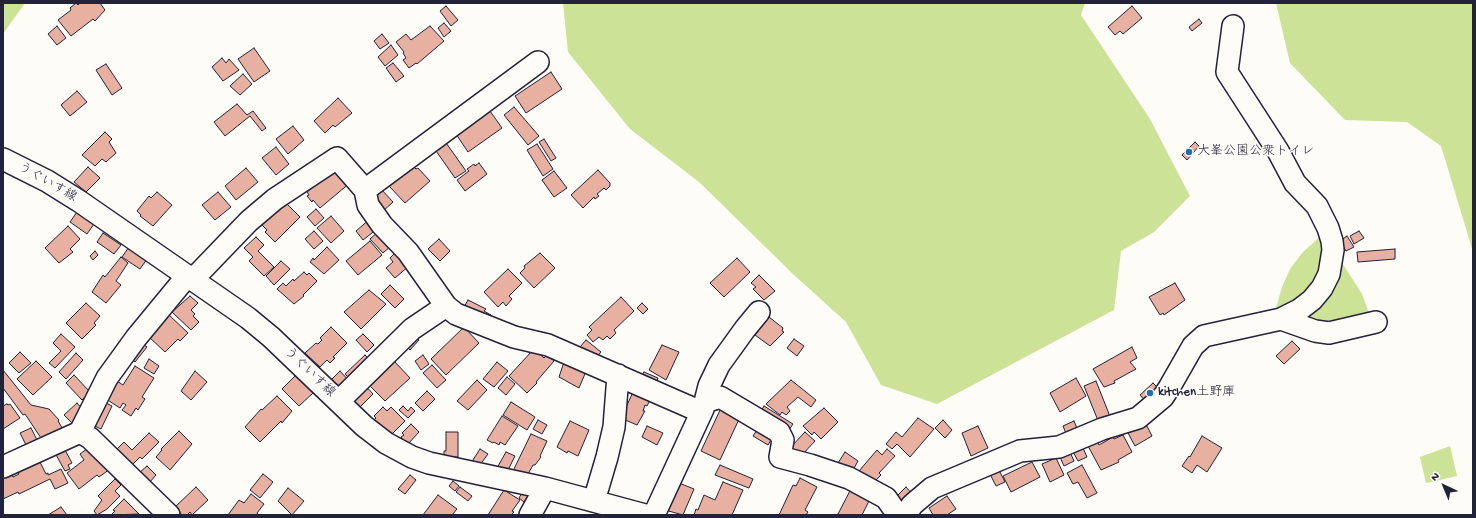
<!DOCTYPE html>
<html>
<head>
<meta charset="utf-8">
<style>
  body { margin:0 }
  #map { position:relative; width:1476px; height:518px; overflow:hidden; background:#fdfcf7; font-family:"Gochi Hand",sans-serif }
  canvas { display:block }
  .frame { position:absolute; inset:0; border:4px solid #22223b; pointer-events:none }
  .north { position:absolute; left:1424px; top:466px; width:40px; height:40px; -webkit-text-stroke:3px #fdfcf7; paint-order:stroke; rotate:316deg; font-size:11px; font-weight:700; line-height:16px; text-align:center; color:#22223b }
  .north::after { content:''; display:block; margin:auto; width:14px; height:18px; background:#22223b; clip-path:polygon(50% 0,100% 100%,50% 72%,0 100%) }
</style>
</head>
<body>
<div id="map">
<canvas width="1476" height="518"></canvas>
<div class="frame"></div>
<div class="north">N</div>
</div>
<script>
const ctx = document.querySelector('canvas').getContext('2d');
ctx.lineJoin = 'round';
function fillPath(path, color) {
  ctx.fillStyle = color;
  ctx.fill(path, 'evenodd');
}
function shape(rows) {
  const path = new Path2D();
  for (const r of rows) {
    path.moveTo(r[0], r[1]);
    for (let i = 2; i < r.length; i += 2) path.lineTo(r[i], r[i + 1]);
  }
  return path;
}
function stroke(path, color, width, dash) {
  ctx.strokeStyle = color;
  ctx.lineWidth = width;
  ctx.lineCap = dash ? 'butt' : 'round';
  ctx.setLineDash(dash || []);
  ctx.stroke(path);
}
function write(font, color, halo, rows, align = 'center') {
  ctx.font = font + ' "Gochi Hand","Klee One",sans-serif';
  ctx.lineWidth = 3;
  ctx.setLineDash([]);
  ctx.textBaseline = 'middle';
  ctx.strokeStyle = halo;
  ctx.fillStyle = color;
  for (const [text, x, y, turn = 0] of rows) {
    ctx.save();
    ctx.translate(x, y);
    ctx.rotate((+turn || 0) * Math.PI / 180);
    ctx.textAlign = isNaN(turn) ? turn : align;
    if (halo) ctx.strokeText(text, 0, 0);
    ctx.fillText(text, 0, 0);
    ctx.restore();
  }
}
const green = shape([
  [3,3,25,3,3,34],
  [563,3,1085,3,1081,15,1150,119,1190,196,1154,232,1121,251,1114,310,937,404,881,385,846,322,794,275,699,182,630,129,568,52],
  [1276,3,1473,3,1473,252,1441,146,1407,122,1345,120,1290,63],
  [1324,233,1326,240,1319,281,1282,312,1276,308,1282,287,1290,269,1302,253],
  [1339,258,1362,294,1371,318,1329,328,1302,317],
  [1450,446,1457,476,1426,483,1420,457]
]);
const building = shape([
  [76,3,78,5,80,3,100,3,105,10,95,21,93,19,71,36,58,20,71,10,70,8,76,3],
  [446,6,458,20,451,26,440,11,446,6],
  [1132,6,1142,18,1123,34,1120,31,1115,35,1108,27,1132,6],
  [1199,19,1202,23,1192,31,1189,27,1199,19],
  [444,23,451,31,444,37,438,28,444,23],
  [57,26,66,38,57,45,48,34,57,26],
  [430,26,444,41,417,64,416,63,409,68,403,60,406,58,403,53,404,52,396,42,406,34,411,40,430,26],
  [382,34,389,43,380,49,374,41,382,34],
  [391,45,398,55,385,66,378,57,391,45],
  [254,48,270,71,254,82,238,59,254,48],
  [222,58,226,63,229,59,239,70,223,81,212,67,222,58],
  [393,63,404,76,396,82,386,68,393,63],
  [106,64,122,88,112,95,96,70,106,64],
  [551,72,562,89,526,113,515,96,551,72],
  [243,74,252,84,240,95,230,86,243,74],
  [77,91,87,102,70,116,61,105,77,91],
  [338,98,352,113,335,127,333,125,325,133,314,121,338,98],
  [237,104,247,115,253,111,266,128,262,131,250,116,225,136,214,122,237,104],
  [514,107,539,136,528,145,504,115,514,107],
  [490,111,502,128,468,152,456,134,490,111],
  [293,126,304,140,288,154,276,139,293,126],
  [105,132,112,139,109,142,116,153,106,162,102,159,95,166,82,155,105,132],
  [544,139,556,158,551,161,539,142,544,139],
  [444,140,466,171,455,178,434,148,444,140],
  [1195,142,1199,146,1187,160,1182,155,1195,142],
  [537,144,553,169,543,176,527,150,537,144],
  [276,147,289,164,276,175,262,158,276,147],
  [479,163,487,174,465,191,457,180,469,171,467,169,474,164,475,166,479,163],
  [88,167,100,178,86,192,74,182,88,167],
  [338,167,351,182,320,208,313,200,312,202,307,196,309,195,307,192,338,167],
  [414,167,416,169,418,168,430,181,405,203,389,186,414,167],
  [246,168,258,182,236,200,225,186,246,168],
  [598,170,610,183,610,186,606,190,604,188,597,194,599,196,595,199,594,197,583,208,571,195,598,170],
  [554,171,567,188,554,197,542,180,554,171],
  [381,189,393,202,382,212,373,196,381,189],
  [157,192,172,205,153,226,140,216,141,215,137,211,149,196,151,198,157,192],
  [218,192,231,207,215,220,202,205,218,192],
  [285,202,300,217,275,242,265,232,267,230,260,223,285,202],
  [316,209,324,218,315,226,307,217,316,209],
  [77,212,94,224,87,234,70,222,77,212],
  [331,216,344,231,331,243,317,228,331,216],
  [370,219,377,229,363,240,356,231,370,219],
  [68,226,80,239,70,249,73,252,59,263,45,248,68,226],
  [314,231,323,241,314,249,305,239,314,231],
  [379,231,392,245,383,253,370,239,379,231],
  [1359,231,1364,238,1354,244,1350,236,1359,231],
  [103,233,121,245,114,254,97,242,103,233],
  [1347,236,1354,247,1346,251,1340,241,1347,236],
  [256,237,264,245,258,251,274,267,264,276,249,261,253,257,244,248,256,237],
  [439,239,450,251,440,261,428,249,439,239],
  [370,241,382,255,358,275,346,261,370,241],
  [129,247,147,259,140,269,122,257,129,247],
  [327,247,339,260,324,274,310,262,313,258,314,260,327,247],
  [1395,249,1395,259,1358,262,1357,252,1395,249],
  [95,251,98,255,93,260,90,256,95,251],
  [397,251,410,265,395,278,386,268,393,262,390,258,397,251],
  [540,253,555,268,534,288,520,273,525,268,524,266,540,253],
  [121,257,128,263,116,281,121,285,106,303,92,292,103,275,105,277,121,257],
  [737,258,750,272,724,297,710,283,737,258],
  [281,261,290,269,274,285,266,276,281,261],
  [508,269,522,283,509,296,512,299,506,306,503,302,498,307,484,292,508,269],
  [304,272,307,275,309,273,317,281,303,295,304,296,294,304,277,289,283,283,286,286,293,279,294,281,304,272],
  [759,275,775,291,764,300,753,289,756,287,751,283,759,275],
  [1175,283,1185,300,1164,315,1163,313,1160,315,1149,297,1175,283],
  [390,285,404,299,395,308,381,294,390,285],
  [369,290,386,304,361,329,344,312,369,290],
  [190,296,198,303,191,310,195,314,193,316,199,322,191,330,172,312,190,296],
  [621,297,634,311,614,330,616,333,610,339,607,336,603,340,599,337,593,342,587,335,592,330,589,327,621,297],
  [468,300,486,309,484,311,491,315,487,322,463,309,468,300],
  [86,303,100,316,94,323,96,325,82,339,66,323,86,303],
  [642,303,648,309,643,314,637,308,642,303],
  [168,314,188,333,180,341,178,339,165,352,148,336,168,314],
  [769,317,783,328,782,331,784,332,770,346,755,335,769,317],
  [331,327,347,343,333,357,335,358,330,363,327,360,320,367,305,353,316,343,318,344,322,340,320,338,331,327],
  [464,327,479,343,446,375,431,359,464,327],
  [61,334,75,347,55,368,49,363,61,351,53,343,61,334],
  [363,334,374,345,367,352,356,340,363,334],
  [413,334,419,340,410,350,403,343,413,334],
  [794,339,804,346,797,356,787,348,794,339],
  [586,340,601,352,595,359,580,347,586,340],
  [1292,341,1300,349,1284,364,1276,356,1292,341],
  [140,342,147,347,135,362,129,357,140,342],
  [662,345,679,352,666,380,649,370,662,345],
  [1132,347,1137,358,1130,362,1136,369,1114,381,1115,383,1104,387,1093,369,1132,347],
  [535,350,544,358,547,355,554,361,536,382,537,383,527,393,509,376,532,351,535,350],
  [20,352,31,363,19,373,9,363,20,352],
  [76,353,83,360,66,379,59,372,76,353],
  [365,355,373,363,353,382,345,374,365,355],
  [423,355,429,364,421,370,415,361,423,355],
  [149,359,159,366,154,374,144,368,149,359],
  [565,359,587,369,579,388,559,377,565,359],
  [36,361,52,377,33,395,17,379,36,361],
  [395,362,410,378,385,401,370,386,395,362],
  [497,362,508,371,494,387,483,379,497,362],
  [432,365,446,380,437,388,423,373,432,365],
  [135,366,154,378,142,397,145,399,138,410,136,408,131,416,122,410,126,405,123,403,120,408,106,399,114,379,123,385,135,366],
  [3,370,31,405,49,409,59,420,58,421,64,431,43,441,25,414,23,415,3,388,3,370],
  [195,371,207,382,191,400,181,391,195,371],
  [340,371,350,382,341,391,331,380,340,371],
  [644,372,658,378,655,386,640,379,644,372],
  [74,375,90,392,82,400,66,383,74,375],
  [296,375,313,393,299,406,282,389,296,375],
  [507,377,515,384,506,395,498,388,507,377],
  [1076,378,1086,396,1060,412,1050,393,1076,378],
  [477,380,487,390,468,410,457,401,477,380],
  [791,380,816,400,811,407,798,397,787,407,790,411,786,415,782,412,780,415,766,404,791,380],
  [1096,381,1111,419,1099,423,1084,386,1096,381],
  [1153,383,1160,390,1147,403,1140,395,1153,383],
  [364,384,373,394,359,408,350,398,364,384],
  [634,390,651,398,647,406,645,405,643,411,645,411,637,425,621,418,634,390],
  [427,391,435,399,423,411,415,403,427,391],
  [277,396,292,411,282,423,281,421,260,442,245,427,261,409,262,410,277,396],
  [102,401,112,406,101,429,91,424,102,401],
  [511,402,535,417,527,430,503,415,511,402],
  [77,403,84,411,72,423,64,415,77,403],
  [7,404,8,405,10,404,20,418,3,429,3,406,7,404],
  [403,406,408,411,411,407,415,411,408,418,399,410,403,406],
  [764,406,793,424,789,430,760,413,764,406],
  [383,407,387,411,391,407,405,421,392,434,387,430,386,431,374,420,376,418,374,416,383,407],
  [721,408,741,415,720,460,701,451,721,408],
  [824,408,838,422,821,439,814,432,812,435,803,426,824,408],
  [502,416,518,426,505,445,500,442,499,445,494,442,493,443,487,440,502,416],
  [918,418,934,429,910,457,897,444,892,449,886,444,896,432,902,437,918,418],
  [538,420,547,425,542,434,533,429,538,420],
  [943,420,952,430,945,438,935,428,943,420],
  [570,421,589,430,578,456,568,451,567,453,557,447,570,421],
  [1074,421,1078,431,1067,436,1063,426,1074,421],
  [411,424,419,432,408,444,401,437,404,435,402,433,411,424],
  [1146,424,1152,436,1135,446,1128,433,1146,424],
  [647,426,663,433,657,445,642,437,647,426],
  [978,426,988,448,971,456,962,433,978,426],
  [759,427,774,435,768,445,753,436,759,427],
  [31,428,39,444,26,445,20,433,31,428],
  [179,431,192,444,170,470,156,457,162,450,161,449,179,431],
  [446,432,458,432,458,457,444,457,444,451,446,451,446,432],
  [805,432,815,441,801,456,791,447,805,432],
  [149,433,159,442,142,459,140,457,131,466,115,451,124,442,132,450,149,433],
  [531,434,547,441,540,456,541,457,535,465,533,465,528,474,513,471,531,434],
  [1123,435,1132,452,1118,460,1119,462,1101,470,1088,446,1097,441,1099,445,1113,437,1114,439,1123,435],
  [1202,436,1222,448,1207,472,1197,465,1192,473,1182,466,1189,456,1190,457,1202,436],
  [91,446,110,469,99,477,97,475,79,489,67,473,84,460,80,454,91,446],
  [1082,446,1087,457,1078,461,1072,450,1082,446],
  [64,448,72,463,68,465,70,469,65,471,55,453,64,448],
  [480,449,488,454,480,465,471,463,480,449],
  [887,449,895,456,879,473,881,475,875,481,872,478,871,480,865,477,859,471,877,450,882,455,887,449],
  [506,452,515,456,508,470,497,468,506,452],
  [845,452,858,461,852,472,838,463,845,452],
  [1070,452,1074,461,1064,466,1060,457,1070,452],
  [1056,458,1064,475,1050,482,1042,464,1056,458],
  [40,462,46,474,48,473,48,475,61,469,68,483,55,489,50,479,19,494,18,492,3,499,3,477,11,473,13,477,19,474,18,472,40,462],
  [1032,462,1040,477,1011,492,1003,476,1032,462],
  [720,465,753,479,749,488,715,475,720,465],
  [1082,465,1097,493,1087,498,1078,482,1073,484,1067,473,1082,465],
  [147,466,156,475,149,483,139,473,147,466],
  [999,470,1005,482,996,486,990,474,999,470],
  [263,474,273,482,260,498,250,490,263,474],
  [410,475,416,480,405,494,398,489,410,475],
  [800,478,817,487,805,510,808,512,806,515,779,515,793,485,796,486,800,478],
  [115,479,121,485,115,491,120,496,107,509,97,515,94,511,102,500,98,496,115,479],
  [453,481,459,486,455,491,449,486,453,481],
  [674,481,694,489,683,515,665,510,674,481],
  [723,482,743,490,732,515,694,515,696,509,698,510,704,495,715,500,723,482],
  [196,487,208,500,192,515,190,512,187,515,182,515,175,507,196,487],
  [460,487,472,496,468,501,456,492,460,487],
  [852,487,871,497,862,515,841,515,838,514,852,487],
  [906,487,913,495,901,507,894,499,906,487],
  [288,488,304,501,292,515,278,501,288,488],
  [504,490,520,500,512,511,514,512,511,515,488,515,504,490],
  [522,493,528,496,524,502,519,498,522,493],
  [251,494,264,504,257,513,259,515,228,515,239,500,244,503,251,494],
  [438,495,457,509,452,515,423,515,438,495],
  [947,496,956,509,947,515,933,515,929,508,947,496],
  [124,499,139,514,111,515,115,511,113,510,124,499],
  [61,507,67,515,48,515,61,507]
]);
const minor = shape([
  [1233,26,1227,72,1278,151,1295,183,1317,206,1328,228,1332,241,1333,250,1329,274,1322,288,1312,300,1299,310,1281,319],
  [3,159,47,181,79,201,248,318,271,337,364,426,386,443,412,457,429,463,545,488,645,515],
  [365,190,538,62],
  [339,401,412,329,446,306],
  [705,402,709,386,719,365,745,329,759,312],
  [80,432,90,438,169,515],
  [3,467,80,432,107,378,136,338,183,281,198,274,249,221,275,199,337,158,365,190,368,205,382,225,408,252,446,306,456,314,514,337,548,345,692,408,703,409,705,402,720,397,779,432,783,440,780,457,810,465,849,478,886,498,898,515],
  [594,501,607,457,614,427,618,375],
  [530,515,545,488],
  [654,515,703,409],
  [906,515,912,505,932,488,1020,451,1059,447,1102,429,1138,418,1163,397,1169,388,1193,346,1204,336,1281,319,1315,331,1329,333,1376,322]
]);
const markers = [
  [1189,152,4,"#1f6fb2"],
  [1150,393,4,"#1f6fb2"]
];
const poiNames = [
  ["大峯公園公衆トイレ",1197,152],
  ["kitchen土野庫",1158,393]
];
const streetNames = [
  ["うぐいす線",47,183,30],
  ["うぐいす線",309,373,44]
];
fillPath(green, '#cce297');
fillPath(building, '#e8b0a0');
stroke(building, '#22223b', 1);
stroke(minor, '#22223b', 24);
stroke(minor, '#fdfcf7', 21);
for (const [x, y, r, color] of markers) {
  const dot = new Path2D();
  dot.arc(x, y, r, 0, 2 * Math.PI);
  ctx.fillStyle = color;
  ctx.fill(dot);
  stroke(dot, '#fdfcf7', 1.5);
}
write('13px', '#22223b', '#fdfcf7', poiNames, 'left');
write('13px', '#22223b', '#fdfcf7', streetNames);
</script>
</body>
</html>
